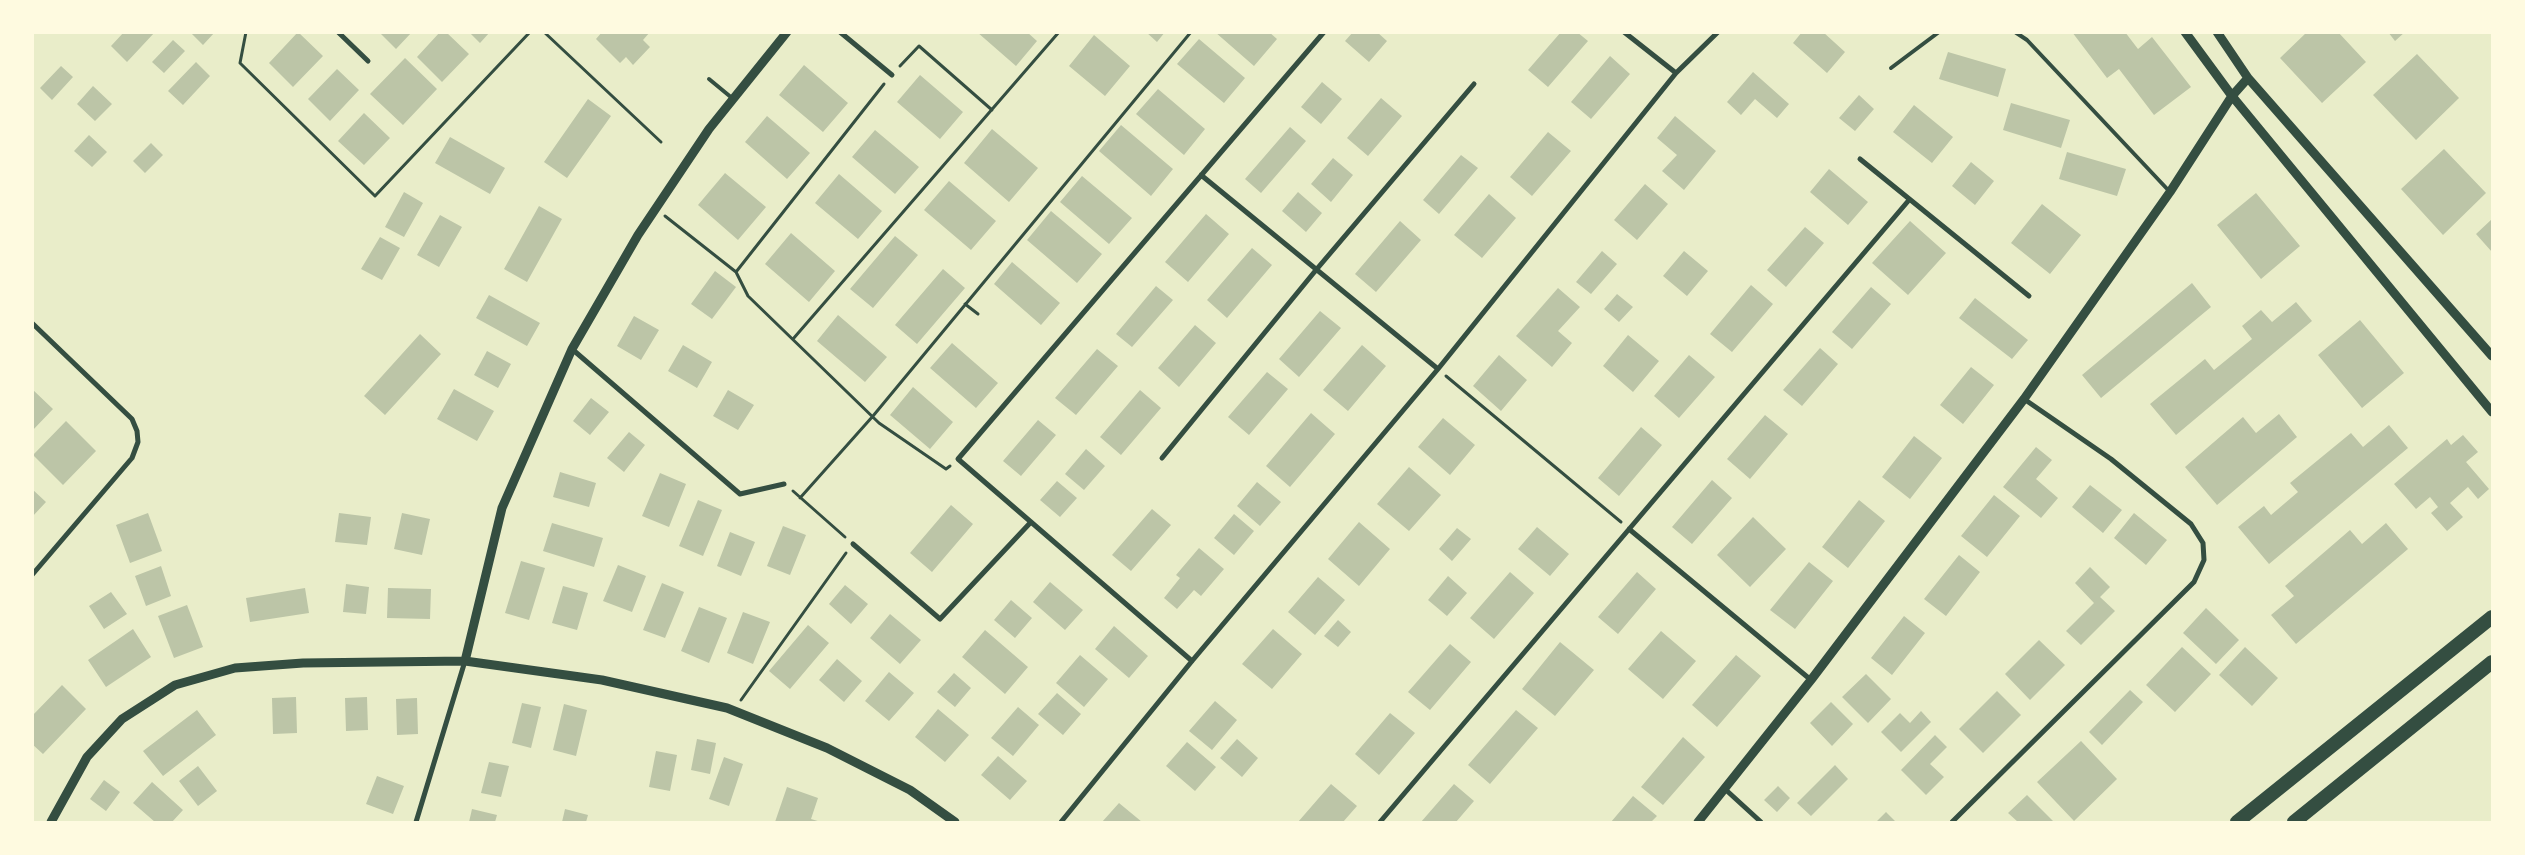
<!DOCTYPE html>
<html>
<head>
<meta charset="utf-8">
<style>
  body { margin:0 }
  #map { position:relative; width:2525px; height:855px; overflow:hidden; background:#e9edc9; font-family:"Public Sans",sans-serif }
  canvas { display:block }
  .frame { position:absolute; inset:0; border:34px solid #fefae0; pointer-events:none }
</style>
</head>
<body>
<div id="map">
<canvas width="2525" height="855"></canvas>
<div class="frame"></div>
</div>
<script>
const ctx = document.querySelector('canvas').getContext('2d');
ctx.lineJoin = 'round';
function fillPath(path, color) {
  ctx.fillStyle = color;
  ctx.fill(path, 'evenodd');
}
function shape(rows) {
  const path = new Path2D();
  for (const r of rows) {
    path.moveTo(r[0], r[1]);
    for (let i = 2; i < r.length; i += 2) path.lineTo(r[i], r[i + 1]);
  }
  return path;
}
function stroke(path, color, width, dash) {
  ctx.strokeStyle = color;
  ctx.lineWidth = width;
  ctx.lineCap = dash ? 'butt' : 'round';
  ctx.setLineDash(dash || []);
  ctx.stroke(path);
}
const building = shape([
  [124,32,155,32,127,62,111,46],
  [190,32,215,32,203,45],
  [298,32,323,56,293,87,269,63],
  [379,32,412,32,396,49],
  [440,32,446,32,469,54,442,82,417,57],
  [469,32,490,32,480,43],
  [602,32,650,32,643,40,650,47,633,65,626,57,620,63,596,39],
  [977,32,1027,32,1037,41,1016,66],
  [1146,32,1165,32,1157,42],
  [1215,32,1269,32,1277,39,1254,66],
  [1353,32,1377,32,1387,41,1369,62,1345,41],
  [1561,32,1577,32,1588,41,1548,87,1528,70],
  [1802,32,1823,32,1845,52,1827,73,1793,43],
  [2072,32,2125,32,2138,49,2152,37,2191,87,2154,115,2119,69,2107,78],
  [2307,32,2338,32,2366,62,2322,103,2280,58],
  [2388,32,2405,32,2395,41],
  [1094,35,1130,66,1105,96,1069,66],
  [1199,39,1245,78,1224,103,1177,64],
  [173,40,185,51,164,73,152,62],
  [1948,52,2006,69,1998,97,1939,79],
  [2417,54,2459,98,2416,140,2373,95],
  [1610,56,1630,74,1591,119,1571,102],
  [405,58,437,89,403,125,370,94],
  [196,62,210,76,183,105,168,91],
  [804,65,848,103,823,132,779,95],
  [61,66,73,77,52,100,40,88],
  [337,69,359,90,330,121,308,99],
  [1753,72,1789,104,1777,118,1755,99,1741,115,1727,102],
  [920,75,963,112,940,139,897,102],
  [1322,82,1342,99,1321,124,1301,107],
  [93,86,112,104,95,121,77,104],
  [1158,89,1205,129,1184,155,1136,114],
  [1859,95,1874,109,1855,131,1839,118],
  [1381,98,1402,116,1368,156,1347,138],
  [588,99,611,116,567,178,544,162],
  [2011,103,2070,120,2061,148,2003,130],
  [1914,105,1953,137,1932,163,1893,132],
  [364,113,390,138,364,165,338,141],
  [767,116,810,153,787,179,745,142],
  [1675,116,1716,151,1684,190,1662,171,1677,155,1657,138],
  [1121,125,1173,169,1151,196,1099,151],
  [1290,127,1306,141,1261,193,1245,179],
  [992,129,1038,168,1009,202,964,163],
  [875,130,919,167,895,194,852,157],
  [1548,132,1571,151,1532,196,1510,177],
  [89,135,107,152,92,167,74,151],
  [450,137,505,168,490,194,435,163],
  [151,143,163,155,145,173,133,161],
  [2444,149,2486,193,2443,235,2401,189],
  [2067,152,2126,169,2117,196,2059,179],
  [1461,155,1478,168,1439,214,1423,200],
  [1333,158,1353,175,1331,202,1311,184],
  [1971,162,1994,181,1975,205,1952,186],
  [1829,169,1868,202,1848,225,1810,192],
  [725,173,766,207,738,240,698,205],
  [839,174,882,211,858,239,815,203],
  [1082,176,1132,218,1109,244,1060,202],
  [949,181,996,221,971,250,924,210],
  [1645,184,1668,204,1637,240,1614,220],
  [404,192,423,203,404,237,385,227],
  [1298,192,1322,213,1306,232,1282,211],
  [2256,193,2300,246,2261,279,2217,225],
  [1489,194,1516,218,1482,258,1454,235],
  [2042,204,2081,235,2050,274,2011,243],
  [539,206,562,219,527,282,504,269],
  [1051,211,1102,254,1077,283,1027,240],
  [1206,214,1229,234,1188,282,1165,262],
  [440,215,462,227,439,267,417,255],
  [2492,219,2492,252,2476,234],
  [1400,221,1421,240,1376,292,1355,274],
  [1910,221,1946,253,1908,295,1872,263],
  [1805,227,1824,243,1786,287,1767,270],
  [791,233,835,271,809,302,765,264],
  [895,236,918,255,873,308,850,289],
  [380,237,400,248,382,280,361,269],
  [1252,248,1272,265,1227,318,1207,300],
  [1602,251,1617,264,1591,294,1576,282],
  [1684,251,1708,271,1687,296,1663,276],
  [1012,262,1060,303,1041,325,994,284],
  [943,269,965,288,917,344,895,325],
  [715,271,736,287,712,319,691,304],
  [2192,283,2211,307,2101,398,2082,375],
  [1751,285,1773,304,1732,352,1710,334],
  [1156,286,1173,300,1132,347,1116,334],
  [1871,287,1891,304,1852,349,1832,332],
  [1558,288,1580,307,1558,331,1572,343,1552,367,1516,336],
  [1617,294,1633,307,1619,322,1604,309],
  [489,295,540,323,527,346,476,318],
  [1975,298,2028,340,2012,359,1959,318],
  [2296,302,2312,321,2176,435,2150,404,2205,359,2214,370,2252,339,2242,326,2261,310,2272,322],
  [1320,311,1341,328,1299,377,1279,359],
  [838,315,887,357,865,382,817,341],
  [634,316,659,330,641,360,617,346],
  [2360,320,2404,373,2362,408,2318,355],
  [1195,325,1216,343,1179,387,1158,368],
  [420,334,441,354,385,415,364,396],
  [1628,335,1659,361,1633,392,1603,366],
  [952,343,998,383,976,408,930,368],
  [683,345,712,362,697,388,668,371],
  [1362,345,1386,366,1348,411,1323,390],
  [1820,348,1838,364,1802,406,1783,390],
  [1097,349,1118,366,1076,415,1055,398],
  [487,351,511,364,498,388,474,375],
  [1499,355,1527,380,1501,411,1473,386],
  [1689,355,1715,377,1679,418,1654,396],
  [1971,367,1994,385,1963,424,1940,405],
  [1267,372,1288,389,1249,435,1228,417],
  [913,387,953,422,930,449,890,415],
  [32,389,53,409,32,431],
  [454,389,494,411,477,441,437,419],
  [728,390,754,405,738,430,713,416],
  [1140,390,1161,408,1121,455,1100,437],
  [591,398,609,412,590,435,573,421],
  [1311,413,1335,434,1290,487,1266,466],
  [2279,414,2297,437,2217,505,2185,467,2243,417,2256,433],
  [1765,415,1788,434,1750,479,1727,459],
  [1443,418,1475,445,1450,475,1418,447],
  [1038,420,1056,435,1021,476,1003,461],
  [66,421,96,451,63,485,33,455],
  [2389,425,2408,448,2269,564,2238,527,2264,506,2271,515,2298,492,2290,483,2351,433,2363,447],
  [1641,427,1662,445,1619,496,1598,478],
  [629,432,645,445,624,472,607,458],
  [2463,435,2478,452,2466,462,2489,489,2478,499,2468,487,2450,503,2463,517,2447,531,2431,513,2438,507,2430,497,2416,509,2394,484,2447,439,2451,445],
  [1914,436,1942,458,1910,499,1882,477],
  [2036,447,2052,460,2036,479,2058,498,2041,518,2003,487],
  [1086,449,1105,466,1084,490,1065,474],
  [1409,467,1441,495,1409,531,1377,504],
  [560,472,596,483,589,507,553,497],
  [660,473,686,484,669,527,642,516],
  [1712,480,1732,498,1692,544,1672,527],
  [1057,481,1077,498,1060,517,1040,500],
  [1257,482,1281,502,1260,526,1237,506],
  [2090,485,2122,510,2103,533,2072,507],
  [32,489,46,502,32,517],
  [1994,495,2020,516,1987,557,1961,536],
  [698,500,722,510,703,556,679,546],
  [1859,500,1885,521,1848,568,1822,547],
  [951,505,973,524,932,572,910,553],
  [1152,509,1171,525,1131,571,1112,555],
  [148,513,162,551,130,563,116,525],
  [339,513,371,517,367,545,335,542],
  [402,513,430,519,422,555,394,549],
  [2134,513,2167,540,2146,565,2114,538],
  [1234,514,1254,531,1234,555,1214,538],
  [1753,517,1786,549,1750,587,1717,555],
  [1359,522,1390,549,1359,586,1328,559],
  [552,523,603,538,594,567,543,551],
  [2386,523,2408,549,2296,644,2271,615,2294,596,2285,586,2350,530,2362,544],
  [783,526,806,535,790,575,767,566],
  [1537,527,1569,554,1550,576,1518,549],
  [1457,528,1471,539,1452,561,1439,549],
  [730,532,755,542,741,576,717,566],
  [1199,548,1224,569,1201,596,1194,590,1177,609,1164,598,1180,578,1176,575],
  [1959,555,1980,572,1946,616,1924,599],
  [521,561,545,568,529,620,505,613],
  [1809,562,1833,581,1795,629,1770,610],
  [618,565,646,576,632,612,603,601],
  [161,566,171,596,146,606,135,576],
  [2090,567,2110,587,2100,597,2115,611,2081,645,2066,631,2094,603,2075,583],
  [1510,572,1534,593,1494,639,1470,618],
  [1637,572,1656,589,1618,634,1598,617],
  [1448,576,1467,593,1447,616,1428,600],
  [1318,577,1345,600,1315,635,1288,612],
  [1050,582,1083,610,1065,630,1033,602],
  [662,583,684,592,665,638,643,630],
  [346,584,369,587,366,614,343,612],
  [845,585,868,604,851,624,829,604],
  [563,586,588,593,577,630,552,623],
  [305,588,309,613,250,622,246,598],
  [388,588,431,589,430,619,387,618],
  [111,592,127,614,104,629,89,606],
  [1011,600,1032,618,1015,638,994,620],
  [187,605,203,647,174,658,158,616],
  [699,607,727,618,709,663,681,651],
  [2206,608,2239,640,2216,664,2183,633],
  [743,612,770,622,753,664,727,653],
  [890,614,921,640,900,664,870,638],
  [1904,616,1925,633,1892,675,1871,658],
  [1338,620,1351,632,1338,647,1324,636],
  [808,625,829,643,790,689,769,671],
  [1114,626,1148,656,1129,678,1095,649],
  [133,629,151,657,106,687,88,660],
  [1273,629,1302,654,1272,689,1242,664],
  [985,630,1028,667,1005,694,962,657],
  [1661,631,1696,661,1663,699,1628,669],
  [2039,640,2065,665,2030,700,2005,674],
  [1560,642,1594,670,1555,716,1522,689],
  [1450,644,1471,662,1430,710,1408,692],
  [2182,647,2211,674,2175,712,2146,685],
  [2245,647,2278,678,2252,706,2219,675],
  [1080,655,1108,679,1084,707,1056,683],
  [1736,655,1761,676,1717,727,1692,705],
  [837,659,862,681,844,702,819,680],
  [889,672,914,693,889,721,865,701],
  [954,673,971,688,955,707,937,692],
  [1866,674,1891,699,1868,723,1842,697],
  [62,685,86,709,43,754,32,744,32,716],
  [2130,690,2143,702,2102,745,2089,732],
  [1997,691,2021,715,1983,753,1959,729],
  [1057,693,1081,714,1063,735,1038,714],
  [296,697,297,733,273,734,272,698],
  [367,697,368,730,346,731,345,698],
  [417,698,418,734,397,735,396,699],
  [1215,701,1237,720,1212,750,1189,731],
  [1831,702,1853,724,1832,746,1810,723],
  [522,703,541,707,531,748,512,743],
  [564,704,587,710,576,756,553,750],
  [1018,707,1039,725,1013,756,991,738],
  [938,709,969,735,945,762,915,737],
  [197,710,216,735,163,776,143,751],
  [1516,710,1538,728,1490,784,1468,765],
  [1921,711,1931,722,1901,752,1881,732,1900,713,1910,723],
  [1390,713,1415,733,1379,775,1355,754],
  [1935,735,1947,747,1930,764,1944,777,1926,795,1901,770],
  [1683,737,1705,757,1663,805,1641,787],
  [697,739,716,743,710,774,691,770],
  [1237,739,1258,758,1242,777,1220,758],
  [2081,741,2117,779,2074,821,2037,782],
  [1187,742,1216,767,1195,791,1166,766],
  [656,751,677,755,670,791,649,787],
  [998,756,1027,781,1010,800,981,775],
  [724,757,743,764,729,806,709,799],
  [489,762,509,766,501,797,481,793],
  [1835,765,1848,779,1811,816,1797,803],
  [198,766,217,791,198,806,179,781],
  [377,776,404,786,393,814,366,804],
  [104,780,120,792,106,811,90,799],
  [152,782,183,810,172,822,155,822,133,803],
  [1331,784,1357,806,1343,822,1298,822],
  [1454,784,1474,801,1456,822,1421,822],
  [1778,786,1790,798,1777,812,1764,800],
  [787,787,818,798,811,819,821,822,775,822],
  [2027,795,2054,822,2018,822,2008,813],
  [1633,796,1657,816,1651,822,1611,822],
  [1119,803,1142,822,1102,822],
  [472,809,497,815,495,822,469,822],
  [565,809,588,815,586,822,562,822],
  [1886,812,1896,822,1876,822]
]);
const path = shape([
  [246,32,240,63,375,196,530,32],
  [544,32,661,142],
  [900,66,919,46,992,110],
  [665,216,736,272,748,296,879,423,946,469,950,466],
  [736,272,884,84],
  [965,304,978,314],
  [793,339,1059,32],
  [1446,376,1621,522],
  [793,491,845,537],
  [800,498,873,416,1191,32],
  [741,700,846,553]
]);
const service = shape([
  [2015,32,2027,40,2170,192],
  [1891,68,1939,32],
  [709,79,732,98]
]);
const minor = shape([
  [338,32,368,61],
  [840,32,892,75],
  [1624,32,1676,73],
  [1860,159,2029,296],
  [1201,175,1438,369],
  [32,323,132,419,137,431,138,442,132,458,32,575],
  [572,349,740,494,784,484],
  [1162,458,1316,270,1474,84],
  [1629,529,1811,680],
  [853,544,940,619,1031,522],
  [1192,661,958,459,1324,32],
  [1726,790,1761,822],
  [416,822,465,661],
  [1061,822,1192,661,1438,369,1676,73,1718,32],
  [1380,822,1909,200],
  [1952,822,2194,582,2204,560,2203,543,2191,524,2111,459,2024,399]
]);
const tertiary = shape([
  [2185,32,2232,96,2492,412],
  [2217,32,2248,78,2492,356],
  [465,661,502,508,572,349,638,235,709,129,787,32],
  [51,822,87,757,122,719,175,685,235,668,303,663,465,661,602,680,727,708,827,748,910,790,955,822],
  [1698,822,1811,680,2024,399,2170,192,2232,96,2248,78]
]);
const trunk = shape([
  [2237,822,2492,617],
  [2294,822,2492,662]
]);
fillPath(building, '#bcc5a7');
stroke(path, '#344e41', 3);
stroke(service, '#344e41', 4);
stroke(minor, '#344e41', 5);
stroke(tertiary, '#344e41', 9);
stroke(trunk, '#344e41', 14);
</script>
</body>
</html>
